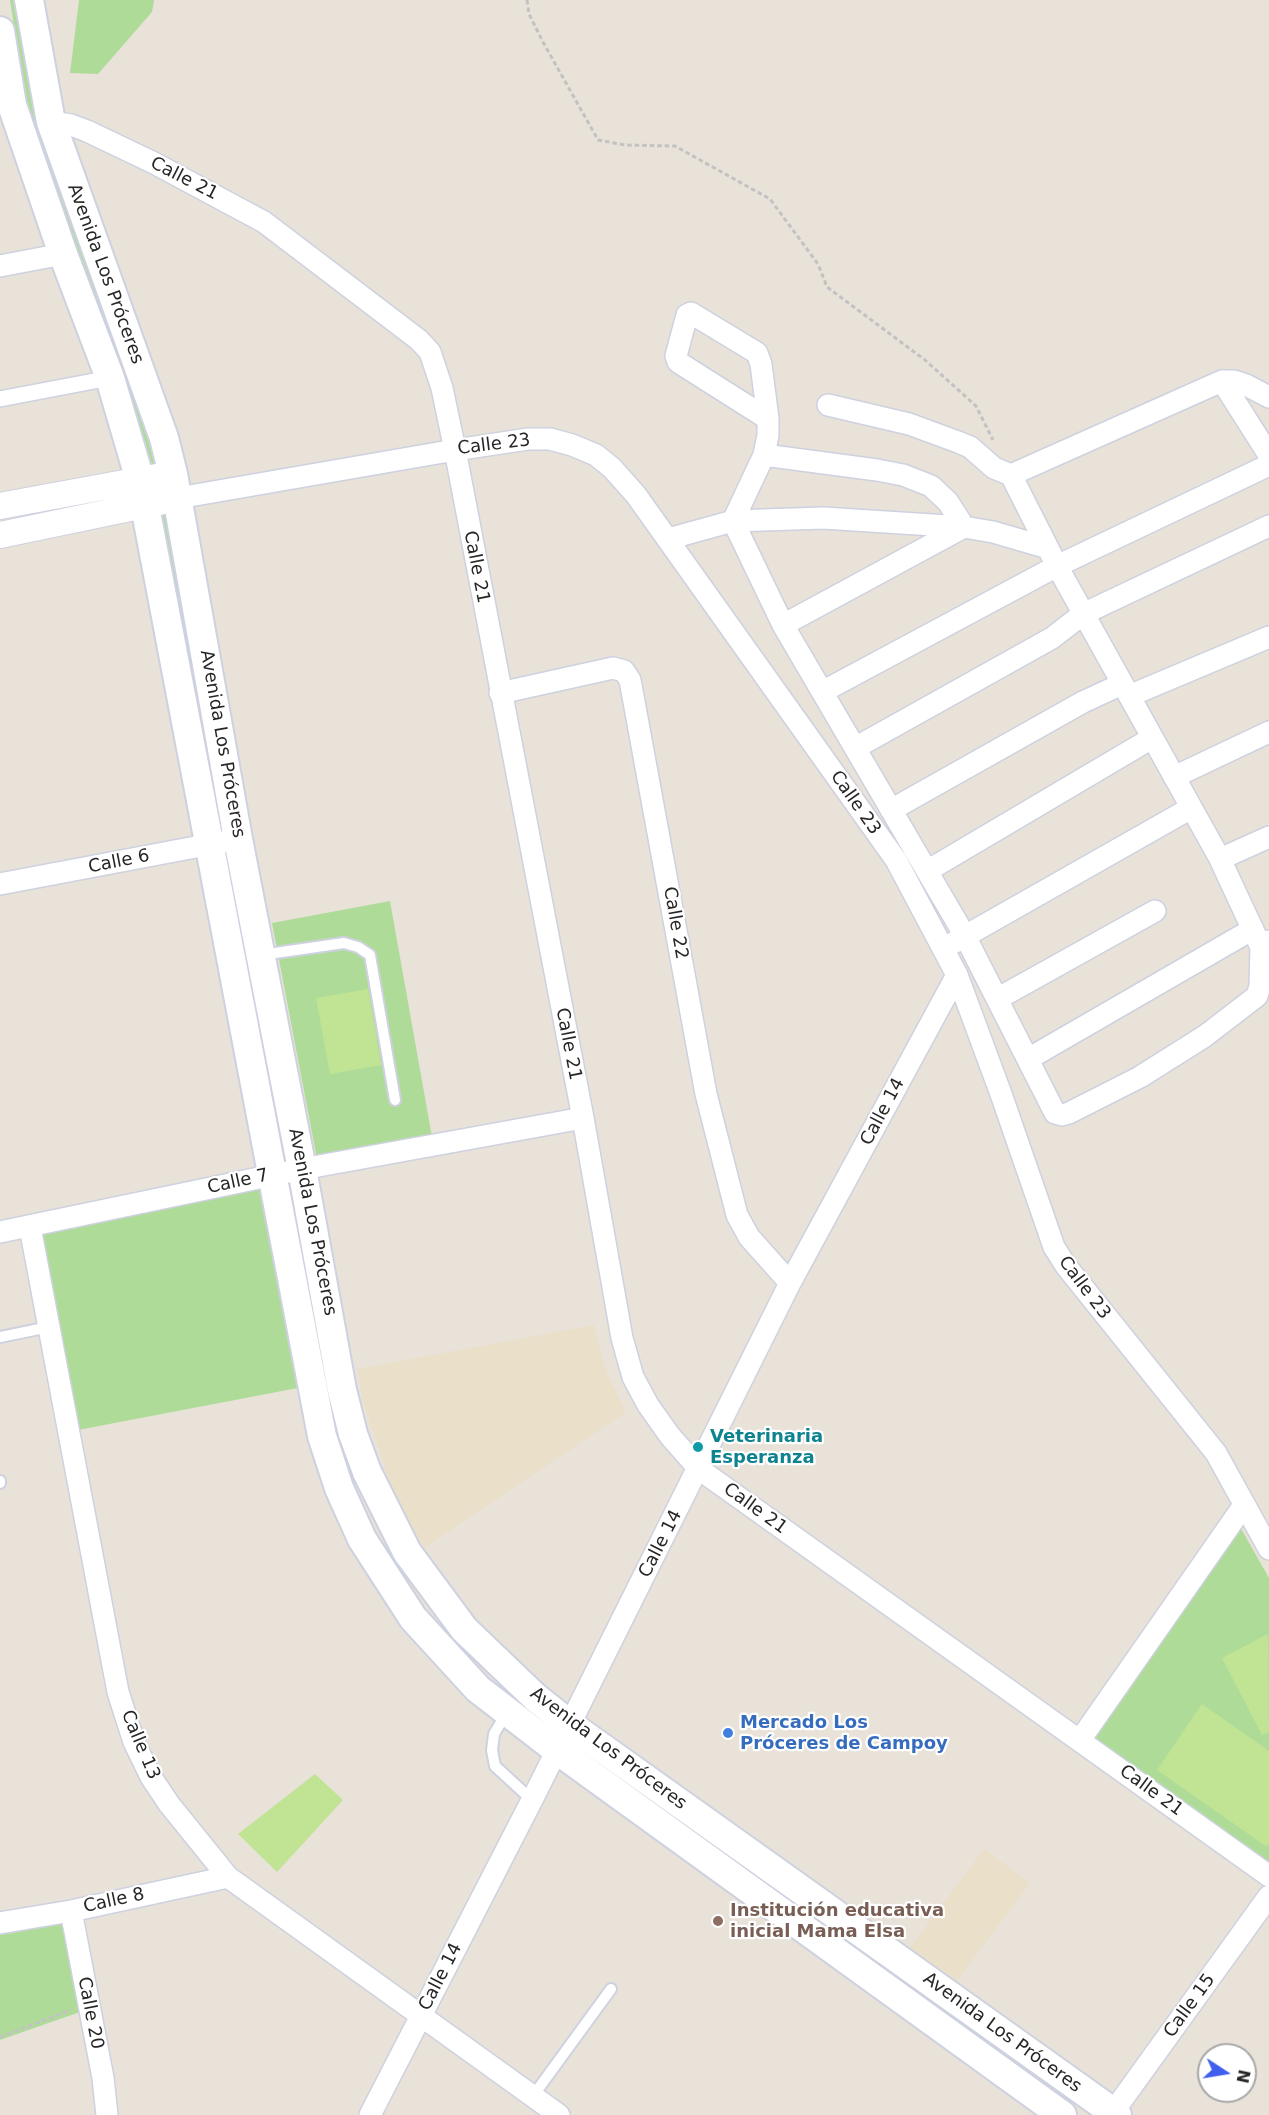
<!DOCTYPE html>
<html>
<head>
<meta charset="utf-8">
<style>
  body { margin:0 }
  #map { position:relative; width:1269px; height:2115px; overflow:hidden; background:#e8e2d9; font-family:"DejaVu Sans",sans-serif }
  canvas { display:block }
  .north { position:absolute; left:1197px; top:2043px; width:60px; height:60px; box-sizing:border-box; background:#fff; border:2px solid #a8a8a8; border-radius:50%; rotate:102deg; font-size:16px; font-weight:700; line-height:24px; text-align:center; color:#262626 }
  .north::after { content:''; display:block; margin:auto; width:21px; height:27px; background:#415fed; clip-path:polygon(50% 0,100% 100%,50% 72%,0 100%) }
</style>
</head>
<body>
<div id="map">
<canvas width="1269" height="2115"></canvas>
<div class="north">N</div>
</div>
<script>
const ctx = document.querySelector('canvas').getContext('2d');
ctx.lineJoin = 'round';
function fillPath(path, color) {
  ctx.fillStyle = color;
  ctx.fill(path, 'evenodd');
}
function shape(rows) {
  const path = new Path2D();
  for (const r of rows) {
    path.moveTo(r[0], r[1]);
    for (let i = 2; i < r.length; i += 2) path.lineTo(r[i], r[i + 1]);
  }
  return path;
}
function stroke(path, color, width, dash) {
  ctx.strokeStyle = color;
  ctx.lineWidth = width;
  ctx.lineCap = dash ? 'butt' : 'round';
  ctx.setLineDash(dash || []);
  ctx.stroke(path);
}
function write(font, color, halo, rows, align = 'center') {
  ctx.font = font + ' "DejaVu Sans",sans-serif';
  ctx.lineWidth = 4.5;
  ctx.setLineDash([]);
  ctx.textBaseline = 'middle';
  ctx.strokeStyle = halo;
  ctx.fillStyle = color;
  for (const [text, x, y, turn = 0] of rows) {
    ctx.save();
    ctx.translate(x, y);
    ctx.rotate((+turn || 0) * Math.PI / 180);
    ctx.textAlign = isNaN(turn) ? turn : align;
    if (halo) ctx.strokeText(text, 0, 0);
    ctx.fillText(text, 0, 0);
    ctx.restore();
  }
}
const education = shape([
  [594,1325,601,1355,609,1378,626,1412,424,1548,403,1514,392,1488,365,1409,357,1369],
  [984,1849,1030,1883,956,1982,910,1948]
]);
const green = shape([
  [10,0,27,0,159,462,150,465,26,102],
  [79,0,154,0,152,12,98,74,70,73],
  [169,513,224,831,218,832,158,516],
  [390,901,432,1137,317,1159,272,923],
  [267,1184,303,1387,78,1430,42,1232],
  [1239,1525,1269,1578,1269,1864,1088,1739],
  [64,1924,80,2012,0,2040,0,1935]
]);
const pitch = shape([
  [368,989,381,1065,330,1074,316,998],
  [1268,1634,1269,1732,1262,1735,1222,1658],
  [1202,1704,1269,1751,1269,1843,1267,1847,1157,1770],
  [315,1774,343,1800,277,1872,238,1834]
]);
const path = shape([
  [527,0,529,14,543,42,598,140,625,145,675,146,770,199,818,264,827,287,925,360,976,406,993,440],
  [0,2037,71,2010]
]);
const service = shape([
  [261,955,344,943,358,947,370,955,395,1100],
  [0,1337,49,1327],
  [0,1481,0,1483],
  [507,1712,494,1734,492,1750,495,1766,532,1800],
  [533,2096,611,1989]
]);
const pedestrian = shape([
  [0,399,110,378]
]);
const minor = shape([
  [51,122,71,125,87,131,154,163,264,222,419,340,430,352,442,388,455,450,583,1118,622,1338,633,1377,648,1405,670,1436,699,1469,1269,1876],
  [0,266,63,254],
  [1222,381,1269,455],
  [828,405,909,424,958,442,970,447,994,468,1011,475,1057,566,1220,859,1266,958],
  [768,419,678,362,676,356,687,315,691,313,757,353,761,364,768,419,768,435,764,455,733,521,783,625,965,936,1055,1113,1062,1115,1069,1113,1140,1077,1205,1036,1257,996,1260,986,1261,945,1269,941],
  [764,455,877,470,903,475,931,486,948,502,964,527,783,625],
  [1011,475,1222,381,1234,381,1246,385,1269,397],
  [178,498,455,450,528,439,550,439,572,445,596,455,612,468,636,495,896,860,957,975,1001,1094,1054,1247,1066,1266,1216,1453,1269,1549],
  [668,539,733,521,823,518,964,527,993,532,1048,548],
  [822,692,1057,566,1269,465],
  [500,693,613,668,624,671,630,680,706,1094,737,1215,749,1237,790,1283],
  [1129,696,1269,637],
  [855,748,1052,638,1083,614,1269,526],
  [1174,777,1269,732],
  [891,810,1083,702,1122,684],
  [1220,859,1269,837],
  [927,871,1152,738],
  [0,884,238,839],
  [953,943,1191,808],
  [997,999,1155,911],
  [1028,1059,1253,929],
  [30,1227,118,1692,134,1742,151,1777,169,1804,228,1877,559,2115],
  [0,1232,302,1169,583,1118],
  [1080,1740,1244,1505],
  [71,1911,103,2078,107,2115],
  [0,1923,71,1911,228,1877],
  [370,2115,532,1800,790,1283,957,975],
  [1111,2115,1269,1896]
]);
const tertiary = shape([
  [0,506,173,474],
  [0,535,178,498]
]);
const secondary = shape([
  [29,0,51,122,164,438,173,474,238,839,302,1169,342,1390,353,1434,367,1472,407,1552,464,1629,535,1697,570,1725,1117,2115],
  [0,31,12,105,63,254,110,378,140,480,322,1436,339,1488,362,1539,413,1618,478,1689,557,1750,1062,2115]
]);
const markers = [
  [698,1447,6,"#0f9aa8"],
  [728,1733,6,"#3f7fe0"],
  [718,1921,6,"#8d6e63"]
];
const streetNames = [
  ["Calle 21",184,179,27],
  ["Avenida Los Próceres",105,274,70],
  ["Calle 23",494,445,-7],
  ["Calle 21",476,567,79],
  ["Avenida Los Próceres",222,744,80],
  ["Calle 23",855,803,55],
  ["Calle 6",119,862,-11],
  ["Calle 22",675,923,80],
  ["Calle 21",568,1044,79],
  ["Calle 14",883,1112,-62],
  ["Calle 7",238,1182,-12],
  ["Avenida Los Próceres",312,1222,79],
  ["Calle 23",1084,1288,53],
  ["Calle 21",755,1509,36],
  ["Calle 14",661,1544,-63],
  ["Calle 13",140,1745,67],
  ["Avenida Los Próceres",608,1749,37],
  ["Calle 21",1151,1791,36],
  ["Calle 8",114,1901,-12],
  ["Calle 14",441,1977,-63],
  ["Calle 15",1190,2006,-54],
  ["Calle 20",90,2013,79],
  ["Avenida Los Próceres",1002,2033,36]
];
const cultureNames = [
  ["Veterinaria",710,1437],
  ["Esperanza",710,1458]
];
const shopNames = [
  ["Mercado Los",740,1723],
  ["Próceres de Campoy",740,1744]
];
const educationNames = [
  ["Institución educativa",730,1911],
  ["inicial Mama Elsa",730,1932]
];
fillPath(education, '#eadfc8');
fillPath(green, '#aedc98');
fillPath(pitch, '#c1e394');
stroke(service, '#ced1df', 14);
stroke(pedestrian, '#ced1df', 18);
stroke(minor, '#ced1df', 24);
stroke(tertiary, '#ced1df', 28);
stroke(secondary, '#ced1df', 32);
stroke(path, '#c2c2c2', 3, [4.5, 3]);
stroke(service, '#fff', 10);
stroke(pedestrian, '#fff', 15);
stroke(minor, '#fff', 21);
stroke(tertiary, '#fff', 26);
stroke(secondary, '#fff', 28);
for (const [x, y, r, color] of markers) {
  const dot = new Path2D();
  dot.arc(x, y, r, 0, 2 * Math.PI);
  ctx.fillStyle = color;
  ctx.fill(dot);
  stroke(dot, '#fff', 2);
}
write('18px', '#262626', '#fff', streetNames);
write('bold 18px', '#0d838f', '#fff', cultureNames, 'left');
write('bold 18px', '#366cbe', '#fff', shopNames, 'left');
write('bold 18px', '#785e54', '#fff', educationNames, 'left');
</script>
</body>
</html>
